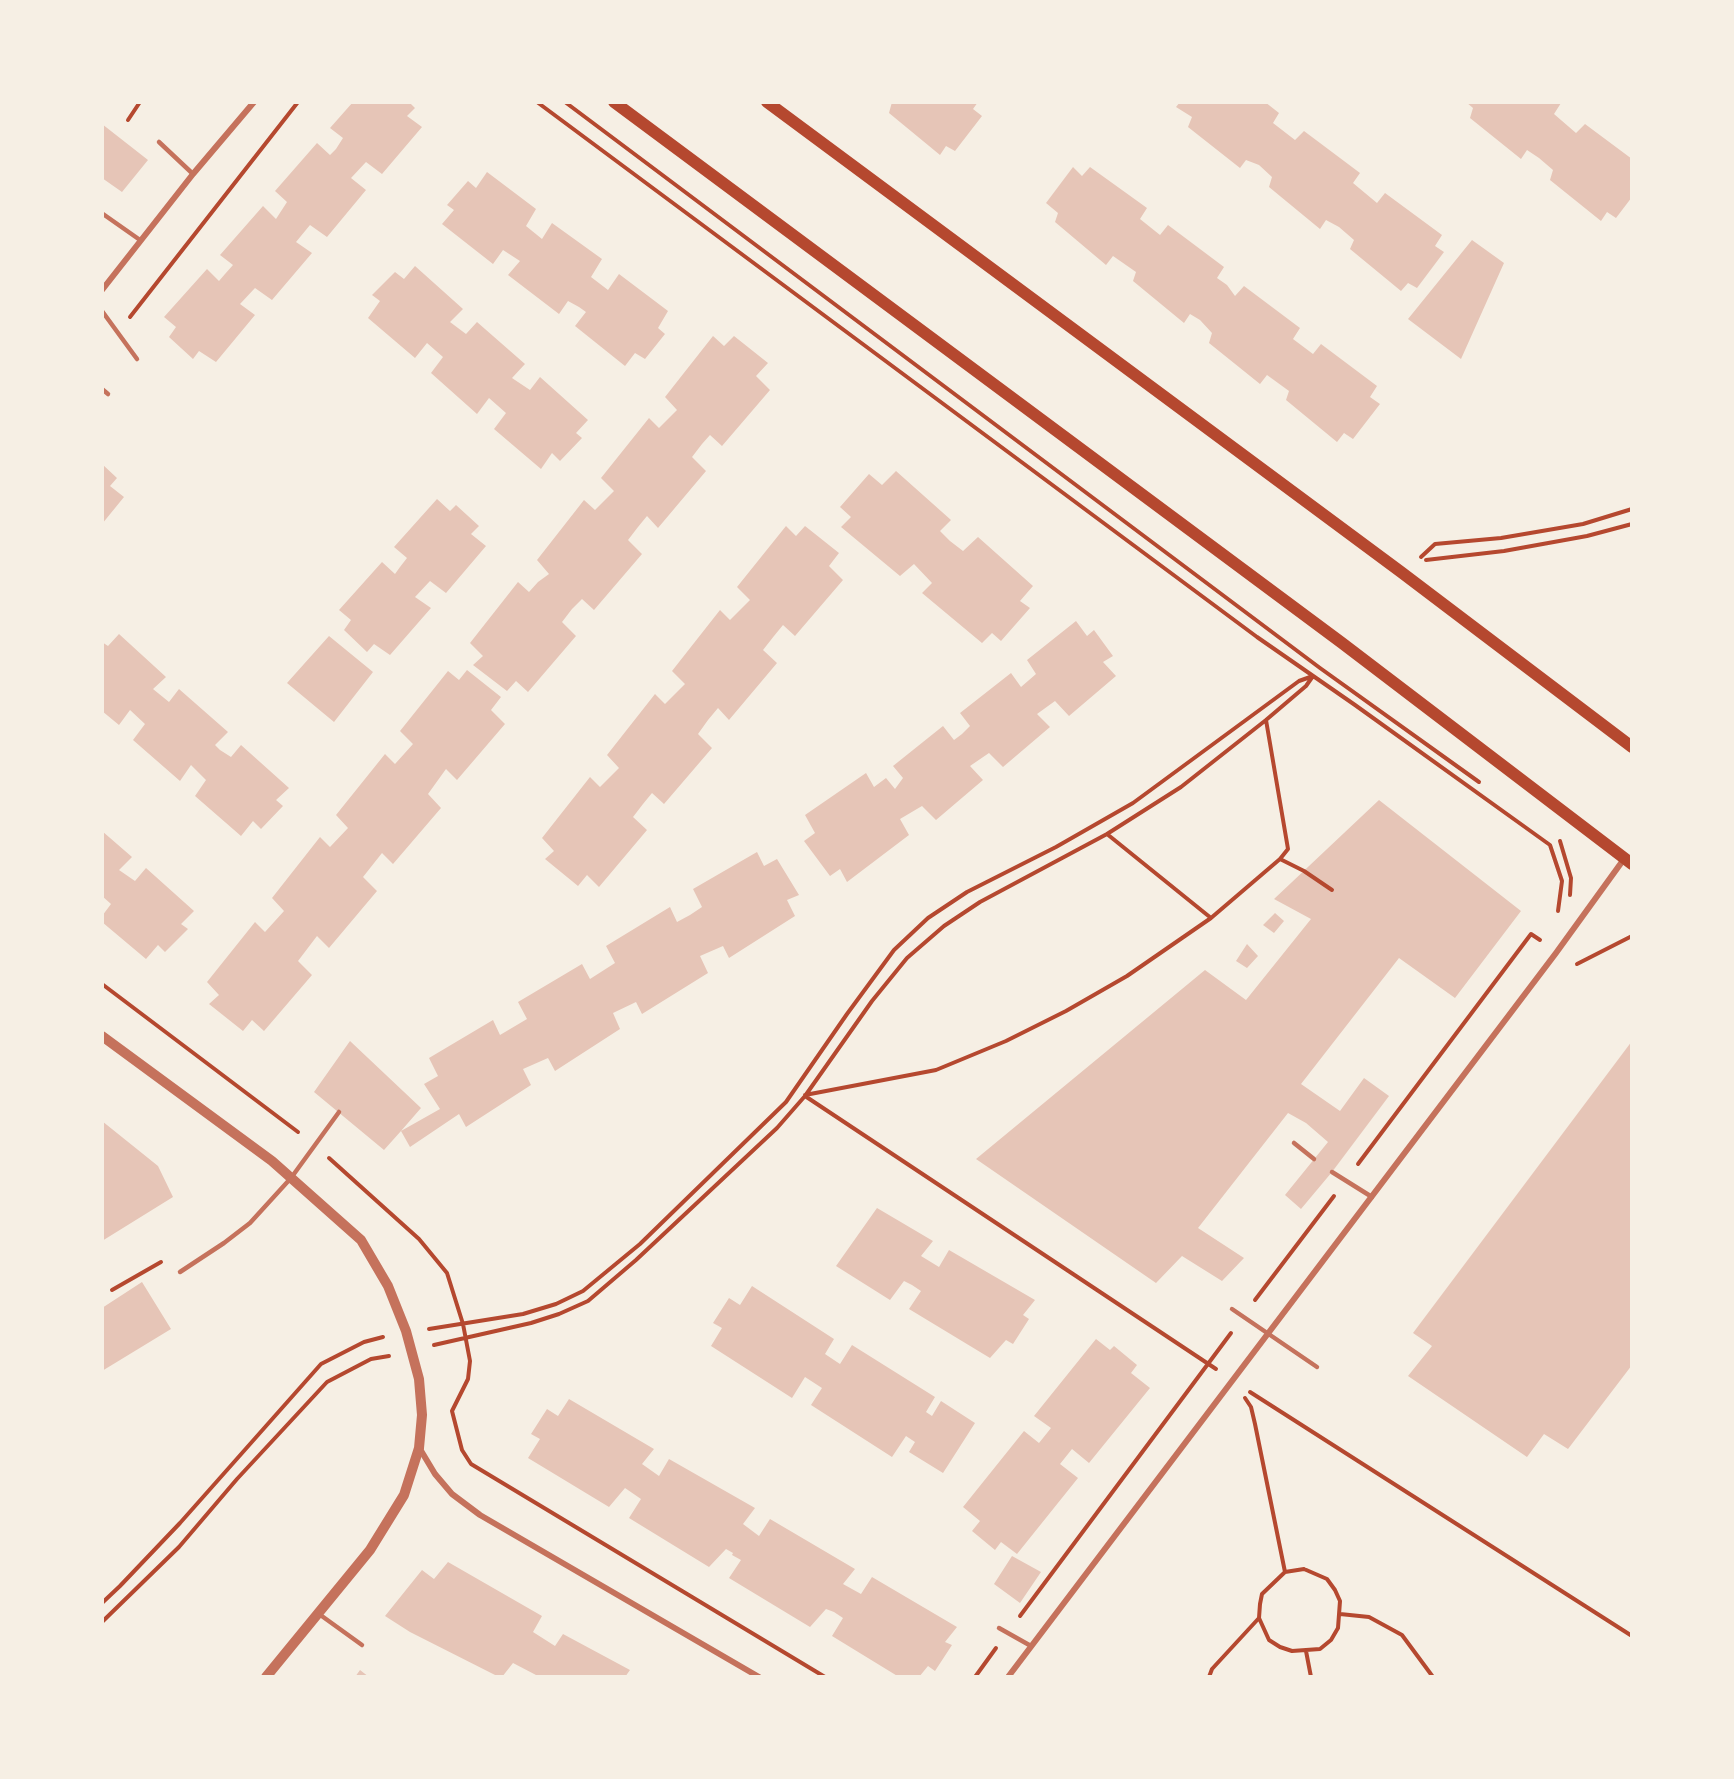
<!DOCTYPE html>
<html>
<head>
<meta charset="utf-8">
<style>
  body { margin:0 }
  #map { position:relative; width:1734px; height:1779px; overflow:hidden; background:#f6efe4; font-family:Jost,sans-serif }
  canvas { display:block }
  .frame { position:absolute; inset:0; border:104px solid #f6efe4; pointer-events:none }
</style>
</head>
<body>
<div id="map">
<canvas width="1734" height="1779"></canvas>
<div class="frame"></div>
</div>
<script>
const ctx = document.querySelector('canvas').getContext('2d');
ctx.lineJoin = 'round';
function fillPath(path, color) {
  ctx.fillStyle = color;
  ctx.fill(path, 'evenodd');
}
function shape(rows) {
  const path = new Path2D();
  for (const r of rows) {
    path.moveTo(r[0], r[1]);
    for (let i = 2; i < r.length; i += 2) path.lineTo(r[i], r[i + 1]);
  }
  return path;
}
function stroke(path, color, width, dash) {
  ctx.strokeStyle = color;
  ctx.lineWidth = width;
  ctx.lineCap = dash ? 'butt' : 'round';
  ctx.setLineDash(dash || []);
  ctx.stroke(path);
}
const building = shape([
  [353,102,409,102,415,108,407,116,422,127,382,174,366,162,351,178,366,190,327,237,310,225,296,242,312,253,272,300,255,288,240,304,255,315,216,362,199,351,193,359,169,337,176,327,164,317,207,269,219,281,225,274,233,265,220,255,263,206,276,219,287,202,275,191,317,143,330,155,336,149,343,138,330,128],
  [892,102,978,102,973,109,982,116,955,151,946,146,940,155,889,113],
  [1180,102,1265,102,1279,113,1273,123,1295,140,1304,131,1360,173,1353,183,1377,203,1385,193,1442,235,1435,246,1444,252,1417,288,1408,283,1401,291,1350,249,1354,240,1339,227,1326,220,1320,229,1269,187,1272,177,1259,165,1246,160,1240,168,1188,127,1192,117,1176,107],
  [1466,102,1559,102,1561,103,1554,114,1576,133,1585,124,1632,159,1632,197,1616,218,1607,212,1601,221,1550,180,1553,170,1539,158,1527,150,1521,159,1470,118,1473,108],
  [102,124,148,160,122,192,102,178],
  [1073,167,1082,176,1090,167,1147,208,1140,219,1160,235,1168,225,1224,267,1217,278,1227,285,1235,296,1244,286,1300,328,1293,339,1313,354,1321,344,1377,386,1370,397,1380,404,1353,439,1344,433,1337,442,1286,400,1289,391,1267,375,1260,384,1209,343,1212,333,1200,320,1190,314,1184,323,1133,281,1136,272,1113,256,1106,265,1055,222,1058,213,1046,203],
  [487,172,536,209,526,226,542,239,552,223,602,259,591,277,608,290,619,274,668,311,658,328,665,334,645,359,635,353,625,366,575,326,586,312,579,307,568,301,559,314,508,275,520,261,503,250,493,264,442,224,454,210,447,205,468,181,476,188],
  [1472,240,1504,263,1461,359,1408,319],
  [415,266,463,309,450,322,466,334,477,322,525,364,512,378,530,390,540,377,588,420,576,433,582,438,560,461,552,453,541,469,494,429,506,413,489,398,477,414,431,373,443,357,427,343,415,358,368,318,380,301,372,295,395,272,404,279],
  [713,336,724,346,734,336,768,363,756,376,770,390,722,446,710,435,702,444,692,457,706,471,658,528,647,516,638,527,628,540,642,554,594,610,582,599,572,609,562,622,576,636,528,692,516,681,507,691,473,665,483,656,470,643,518,582,529,592,538,582,549,574,537,560,584,500,595,510,614,491,601,478,649,418,659,428,677,410,665,397],
  [102,464,117,478,110,486,124,497,102,524],
  [896,471,951,520,940,531,950,541,963,551,978,537,1033,586,1020,601,1030,608,1001,641,992,633,982,643,922,593,932,583,914,564,900,576,841,527,851,517,840,507,869,474,882,485],
  [437,499,450,511,456,505,479,526,471,534,486,546,446,593,430,581,415,597,431,608,390,655,374,644,367,652,344,630,351,620,339,610,382,562,395,574,400,567,407,558,394,547],
  [786,526,796,536,805,526,839,553,829,566,843,580,795,636,783,625,774,636,763,650,777,663,729,720,718,708,708,720,698,734,712,748,664,804,652,793,643,804,633,817,647,830,599,887,587,875,578,886,545,859,554,851,542,838,590,777,600,787,619,768,607,755,655,694,665,704,685,684,672,671,720,610,730,620,750,600,737,587],
  [1076,621,1087,636,1094,630,1113,656,1103,662,1116,676,1069,716,1055,701,1037,714,1050,727,1003,767,989,753,970,766,983,780,936,820,922,806,900,819,909,835,847,882,840,869,830,876,804,841,815,833,805,815,866,773,874,787,886,778,895,789,903,778,893,766,943,726,954,740,962,734,970,726,960,713,1011,673,1021,687,1036,674,1027,660],
  [119,634,166,677,153,689,169,702,179,689,228,732,215,745,220,750,231,757,241,745,289,788,276,800,283,806,261,829,253,821,241,836,195,796,206,780,191,765,180,781,133,740,145,724,130,710,119,725,102,711,102,642,108,646],
  [329,636,373,672,334,722,287,683],
  [467,670,501,697,491,710,505,724,457,780,446,769,428,794,441,808,393,864,382,853,363,877,377,891,329,948,317,936,298,961,312,975,264,1031,252,1020,243,1031,209,1004,219,995,207,982,255,922,265,932,284,911,272,898,320,837,330,847,348,828,336,815,385,754,395,764,413,744,400,731,448,671,459,680],
  [1379,800,1521,911,1455,998,1399,958,1301,1084,1340,1111,1364,1078,1389,1096,1332,1172,1301,1209,1285,1195,1328,1142,1306,1123,1288,1113,1198,1228,1244,1258,1222,1281,1182,1256,1156,1283,976,1159,1205,970,1246,1000,1311,919,1274,899],
  [102,831,132,857,119,870,135,881,146,868,194,911,181,924,188,929,165,952,158,945,146,959,102,922,102,916,111,904,102,896],
  [757,852,764,866,777,859,799,895,787,900,795,916,729,958,723,946,700,956,708,973,642,1014,636,1002,613,1013,620,1029,555,1071,548,1058,523,1069,531,1085,466,1127,459,1114,410,1147,401,1131,384,1150,314,1092,350,1041,421,1108,401,1131,440,1109,424,1084,438,1076,429,1058,493,1020,500,1035,527,1019,518,1002,582,964,590,979,615,963,606,946,670,907,677,922,690,915,702,907,693,889],
  [1275,913,1284,921,1274,933,1263,925],
  [1247,944,1258,956,1247,968,1236,961],
  [1632,1041,1632,1365,1568,1449,1544,1434,1527,1457,1408,1376,1432,1346,1413,1333],
  [102,1121,158,1166,173,1197,102,1241],
  [877,1208,933,1241,921,1256,939,1267,949,1250,1035,1300,1023,1315,1029,1319,1013,1344,1006,1340,990,1358,909,1309,921,1291,912,1285,904,1281,890,1300,836,1266],
  [142,1282,171,1329,102,1371,102,1308],
  [752,1286,834,1339,825,1354,840,1364,852,1345,935,1397,926,1412,932,1416,941,1401,975,1423,943,1473,909,1452,915,1442,906,1436,892,1457,811,1405,822,1388,805,1377,792,1398,711,1346,722,1328,713,1323,729,1298,740,1305],
  [1096,1339,1110,1350,1114,1346,1137,1365,1131,1373,1150,1388,1089,1463,1072,1449,1060,1464,1078,1478,1017,1554,1001,1542,995,1550,972,1531,980,1521,963,1507,1024,1431,1039,1443,1051,1428,1034,1416],
  [569,1399,654,1449,642,1464,659,1476,669,1459,755,1508,743,1524,759,1536,770,1519,855,1569,843,1584,861,1594,872,1577,957,1627,945,1642,952,1645,935,1671,928,1666,919,1677,899,1677,832,1636,843,1618,834,1612,826,1609,810,1627,729,1578,741,1560,732,1555,733,1553,726,1549,709,1567,629,1518,641,1499,625,1488,609,1507,528,1458,540,1439,531,1434,547,1409,558,1416],
  [1012,1556,1041,1572,1020,1603,994,1584],
  [448,1562,542,1616,533,1632,555,1646,563,1634,630,1670,625,1677,535,1677,536,1675,513,1663,502,1677,499,1677,410,1632,385,1616,422,1570,434,1579],
  [360,1670,369,1677,355,1677]
]);
const path = shape([
  [537,102,1257,637,1355,705,1550,845,1562,881,1558,911],
  [565,102,1320,668,1479,782],
  [128,120,140,102],
  [130,317,298,102],
  [1421,557,1435,544,1501,538,1583,524,1632,509],
  [1426,560,1504,551,1587,536,1632,524],
  [1107,834,1211,918,1280,859,1288,849,1266,720],
  [1560,841,1571,878,1570,895],
  [1280,859,1304,871,1332,890],
  [1577,964,1632,936],
  [102,984,298,1132],
  [805,1095,936,1070,1006,1041,1066,1011,1127,976,1211,918],
  [805,1096,1216,1369],
  [329,1158,419,1239,447,1273,463,1324,470,1361,468,1379,452,1411,462,1450,471,1464,825,1677],
  [1358,1164,1531,934,1540,940],
  [112,1290,161,1262],
  [1255,1300,1334,1196],
  [429,1329,523,1314,556,1304,583,1291,640,1244,786,1102,847,1014,894,950,928,918,967,892,1056,847,1133,803,1299,681,1313,676],
  [434,1345,531,1323,559,1314,588,1301,636,1260,777,1128,805,1096,872,1001,907,958,944,926,980,902,1107,834,1181,787,1266,720,1306,686,1313,676],
  [1250,1392,1632,1636],
  [1245,1398,1251,1407,1255,1424,1285,1572],
  [1304,1569,1327,1579,1335,1590,1340,1601,1338,1628,1331,1640,1320,1649,1292,1651,1280,1647,1269,1640,1259,1618,1260,1604,1262,1594,1285,1572,1304,1569],
  [102,1603,120,1586,180,1523,321,1364,364,1342,383,1337],
  [1340,1614,1369,1617,1402,1635,1433,1677],
  [1020,1616,1231,1333],
  [102,1622,179,1547,237,1479,327,1382,371,1359,389,1356],
  [1306,1651,1311,1677],
  [975,1677,996,1648],
  [1209,1677,1212,1669,1259,1618]
]);
const service = shape([
  [159,142,193,174],
  [103,214,140,240],
  [102,311,137,359],
  [102,389,108,394],
  [1294,1143,1314,1159],
  [1332,1172,1372,1197],
  [180,1272,224,1243,250,1223,291,1178,339,1112],
  [1232,1309,1317,1367],
  [319,1614,362,1645],
  [999,1628,1031,1646]
]);
const minor = shape([
  [102,290,193,174,254,102],
  [420,1449,435,1474,452,1494,480,1515,759,1677],
  [1008,1677,1556,953,1624,859]
]);
const tertiary = shape([
  [102,1036,272,1161,361,1240,388,1286,406,1331,419,1379,422,1415,419,1448,404,1495,370,1550,266,1677]
]);
const secondary = shape([
  [614,102,1342,643,1632,864],
  [767,102,1401,572,1632,747]
]);
fillPath(building, '#e6c5b7');
stroke(path, '#b5482f', 4);
stroke(service, '#c5725c', 4.5);
stroke(minor, '#c5725c', 6);
stroke(tertiary, '#c5725c', 10);
stroke(secondary, '#b5482f', 12);
</script>
</body>
</html>
